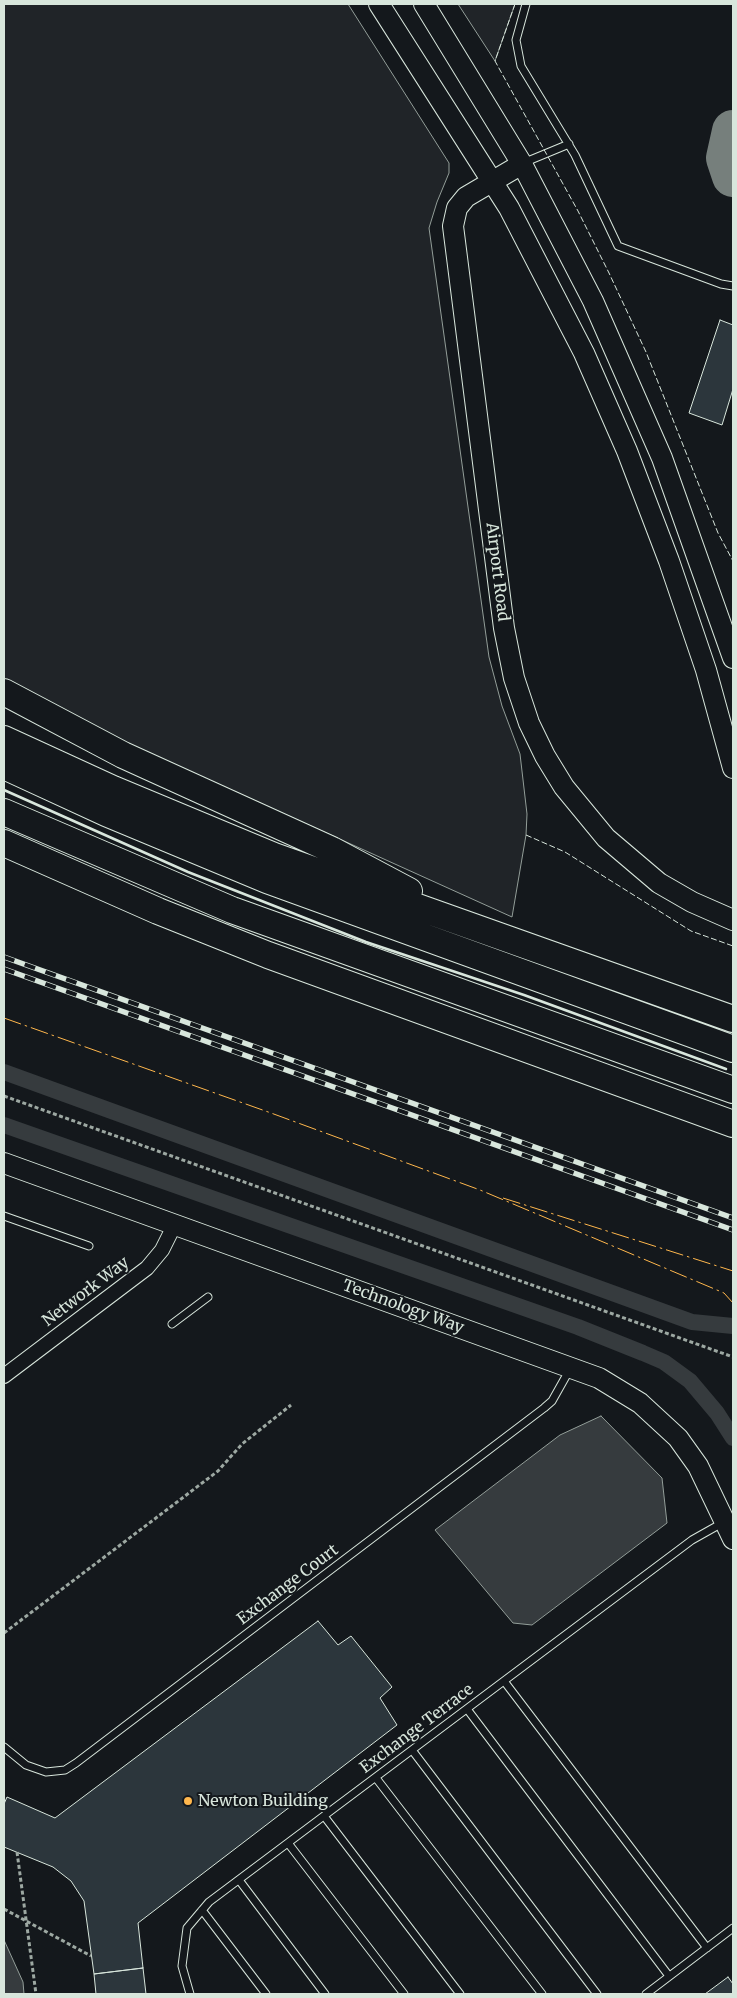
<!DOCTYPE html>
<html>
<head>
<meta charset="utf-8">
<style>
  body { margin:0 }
  #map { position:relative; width:737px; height:1998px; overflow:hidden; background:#14181c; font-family:Merriweather,serif }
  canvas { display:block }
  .frame { position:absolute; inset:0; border:5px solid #d8e6dc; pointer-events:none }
</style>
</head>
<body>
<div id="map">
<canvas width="737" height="1998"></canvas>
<div class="frame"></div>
</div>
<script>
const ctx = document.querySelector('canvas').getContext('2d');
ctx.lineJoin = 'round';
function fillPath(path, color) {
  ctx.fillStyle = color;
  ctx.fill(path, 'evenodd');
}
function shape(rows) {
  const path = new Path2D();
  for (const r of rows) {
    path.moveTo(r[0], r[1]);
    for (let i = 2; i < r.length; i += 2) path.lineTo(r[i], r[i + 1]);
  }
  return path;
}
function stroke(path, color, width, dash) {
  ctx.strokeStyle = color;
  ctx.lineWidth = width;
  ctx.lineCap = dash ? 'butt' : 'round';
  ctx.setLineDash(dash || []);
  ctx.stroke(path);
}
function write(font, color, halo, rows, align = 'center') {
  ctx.font = font + ' Merriweather,serif';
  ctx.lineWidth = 4;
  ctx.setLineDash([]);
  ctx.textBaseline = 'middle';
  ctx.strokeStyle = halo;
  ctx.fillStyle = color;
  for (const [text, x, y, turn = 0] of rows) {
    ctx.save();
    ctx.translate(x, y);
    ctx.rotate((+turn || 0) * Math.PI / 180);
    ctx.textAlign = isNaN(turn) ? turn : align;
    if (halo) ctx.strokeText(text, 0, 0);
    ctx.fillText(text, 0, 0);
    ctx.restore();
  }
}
const green = shape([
  [4,4,348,4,449,163,449,173,437,202,429,228,489,657,502,706,520,754,527,814,526,835,512,917,48,707,4,680,4,4],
  [458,4,515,4,495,61,458,4]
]);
const water = shape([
  [601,1416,662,1478,667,1523,532,1625,513,1623,435,1530,560,1435,601,1416],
  [4,1940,23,1982,24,1994,4,1994,4,1940]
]);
const canal = shape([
  [4,1072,692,1322,733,1326],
  [4,1125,578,1327,643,1353,664,1362,690,1381,717,1413,733,1438]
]);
const taxiway = shape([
  [733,131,727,158,733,176]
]);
const building = shape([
  [720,320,733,325,733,389,722,425,689,413,720,320],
  [318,1621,338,1645,351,1636,392,1687,380,1698,397,1725,138,1923,143,1968,94,1974,84,1901,71,1881,53,1867,4,1847,4,1804,7,1797,55,1818,318,1621],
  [143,1968,146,1994,96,1994,94,1974,143,1968],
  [728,1977,733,1984,733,1994,705,1994,728,1977]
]);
const path = shape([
  [4,1096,733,1357],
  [4,1633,218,1471,242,1444,291,1405],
  [17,1852,36,1994],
  [4,1909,91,1956]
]);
const lane = shape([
  [526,4,516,40,521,66,575,155,618,246,721,284,733,286],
  [523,163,569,144],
  [4,1216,89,1246],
  [172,1324,208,1297],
  [504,1681,707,1948],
  [467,1709,669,1976],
  [4,1747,26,1765,46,1772,65,1770,76,1763,544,1408,552,1401,570,1369],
  [412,1750,597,1994],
  [376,1778,542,1994],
  [324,1816,460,1994],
  [288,1843,404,1994],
  [239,1880,325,1994],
  [202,1910,266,1994],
  [190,1994,182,1966,187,1928,209,1902,692,1540,724,1522],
  [646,1994,733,1928]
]);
const street = shape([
  [4,1376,147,1268,162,1250,175,1224]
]);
const secondary = shape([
  [379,4,509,208,584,353,627,451,669,561,706,670,733,768],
  [424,4,522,164,593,301,662,458,733,658],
  [522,164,466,197,457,208,453,226,504,628,514,678,529,723,545,756,564,787,606,838,659,883,692,902,733,920],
  [4,1163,599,1378,640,1403,678,1438,698,1466,733,1539]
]);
const highway = shape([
  [4,692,123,755,332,850,409,891],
  [4,739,113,789,274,856,733,1019],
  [4,766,106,813,267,880,733,1049],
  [4,812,232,910,733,1090],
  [4,843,158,911,268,955,733,1124]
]);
const rail = shape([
  [4,957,733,1218],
  [4,969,733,1230]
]);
const fence = shape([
  [515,4,495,61,578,211,609,273,646,352,718,533,733,561],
  [526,835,565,852,691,931,733,946]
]);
const wall = shape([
  [4,790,188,872,366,942,524,995,726,1069]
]);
const power = shape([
  [4,1018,271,1113,480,1190,724,1293,733,1303],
  [503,1198,733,1271]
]);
const markers = [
  [188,1801,5,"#ffb74d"]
];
const streetNames = [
  ["Airport Road",497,572,83],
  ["Network Way",86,1292,-37],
  ["Technology Way",403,1307,20],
  ["Exchange Court",288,1585,-37],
  ["Exchange Terrace",417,1729,-37]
];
const poiNames = [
  ["Newton Building",198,1801]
];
fillPath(green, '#202428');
stroke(green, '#939e99', 1);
fillPath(water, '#363b3e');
stroke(water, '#939e99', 1);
stroke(canal, '#363b3e', 16);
stroke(taxiway, '#767f7c', 42);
fillPath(building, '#2c363c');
stroke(building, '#d8e6dc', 1);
stroke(lane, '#d8e6dc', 9);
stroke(street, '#d8e6dc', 16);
stroke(secondary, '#d8e6dc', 22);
stroke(highway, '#d8e6dc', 28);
stroke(path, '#9da8a2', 3, [4, 2.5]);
stroke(lane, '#14181c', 7);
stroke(street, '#14181c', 14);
stroke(secondary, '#14181c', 20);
stroke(highway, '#14181c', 26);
stroke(rail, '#d8e6dc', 5.5);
stroke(rail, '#14181c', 4, [11]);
stroke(fence, '#d8e6dc', 1, [6, 2.5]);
stroke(wall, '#d8e6dc', 2.5);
stroke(power, '#ffb74d', 1, [18, 4, 2.5, 4]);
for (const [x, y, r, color] of markers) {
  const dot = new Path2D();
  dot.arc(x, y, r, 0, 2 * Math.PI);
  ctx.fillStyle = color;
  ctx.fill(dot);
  stroke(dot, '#14181c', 2);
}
write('16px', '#d8e6dc', '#14181c', streetNames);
write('16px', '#d8e6dc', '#14181c', poiNames, 'left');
</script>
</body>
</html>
